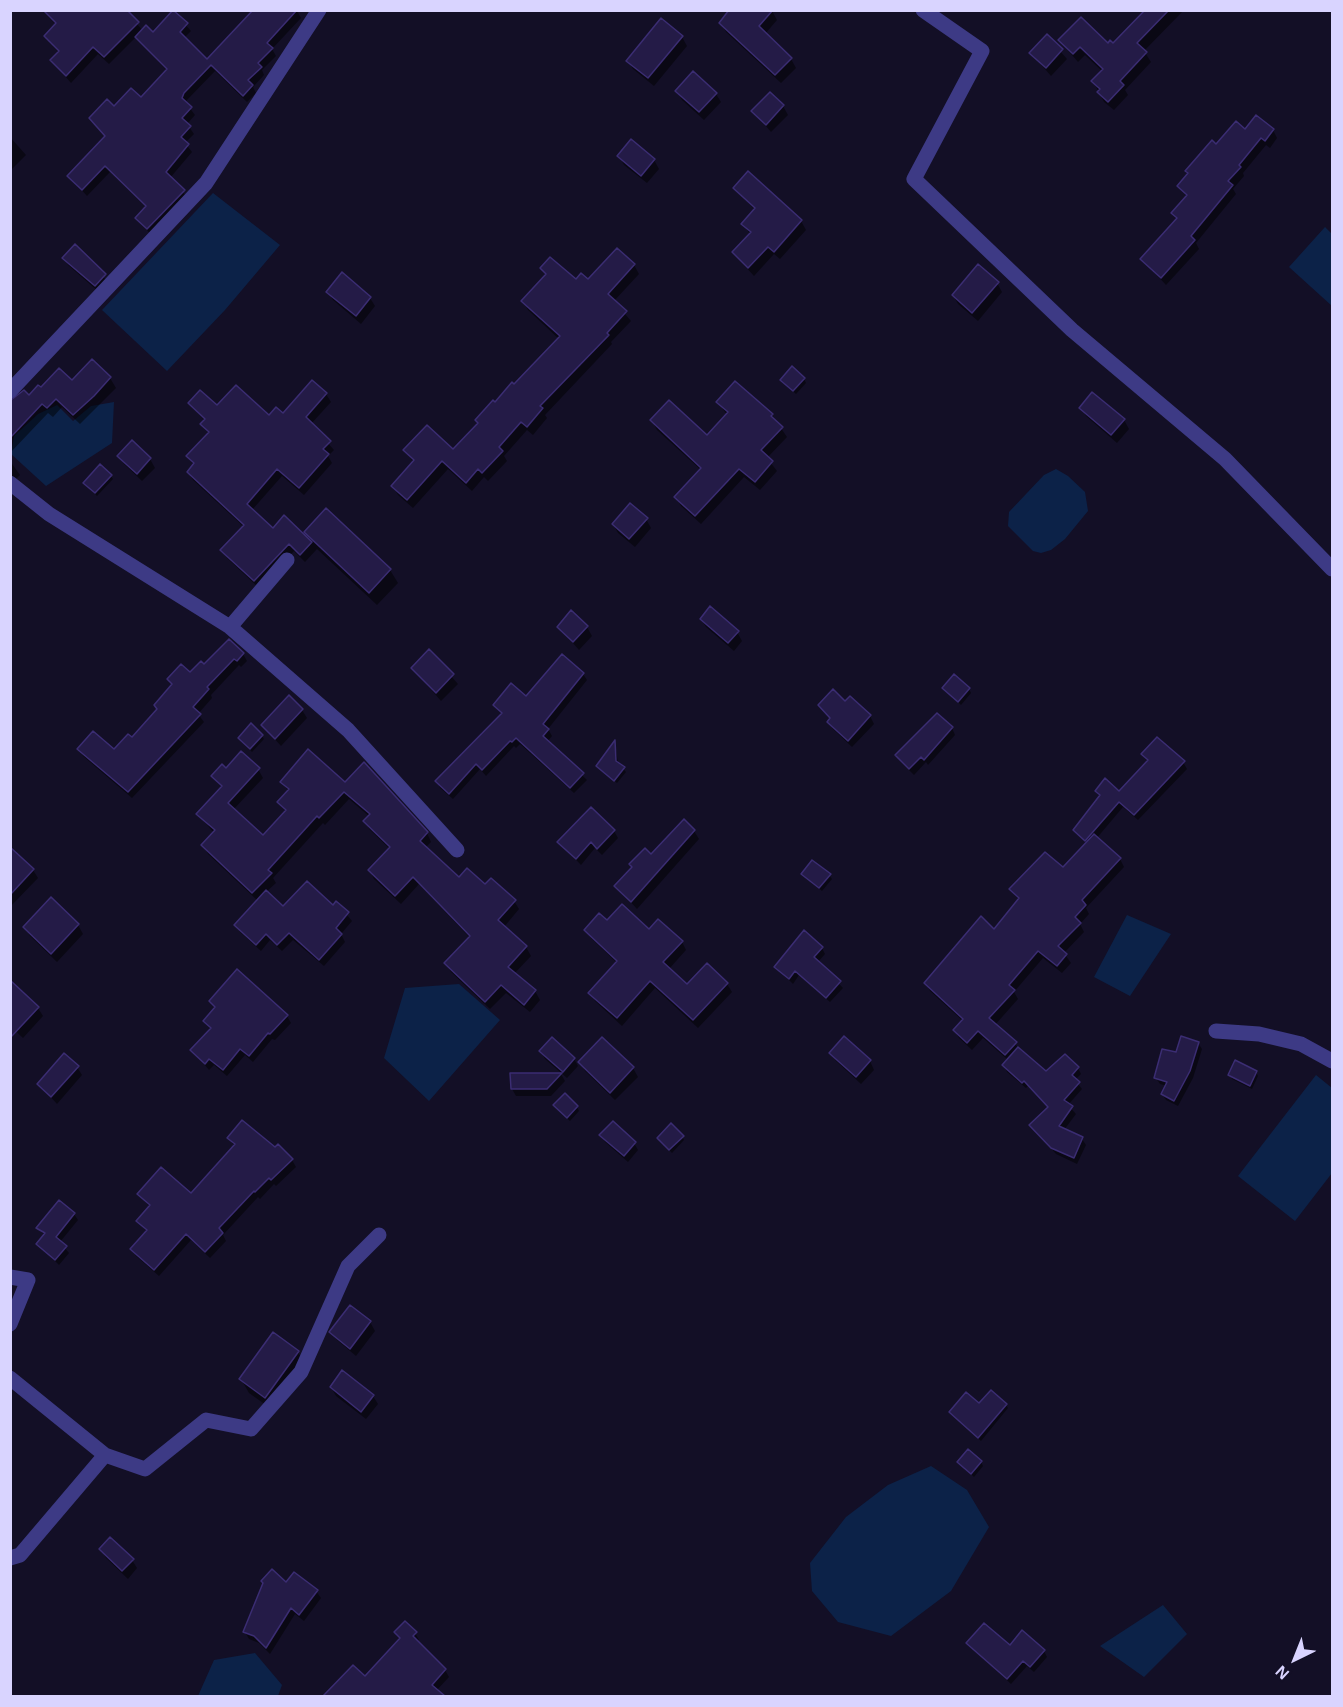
<!DOCTYPE html>
<html>
<head>
<meta charset="utf-8">
<style>
  body { margin:0 }
  #map { position:relative; width:1343px; height:1707px; overflow:hidden; background:#130f26; font-family:Helvetica,sans-serif }
  canvas { display:block }
  .frame { position:absolute; inset:0; border:12px solid #d9d4ff; pointer-events:none }
  .north { position:absolute; left:1265px; top:1629px; width:60px; height:60px; -webkit-text-stroke:4px #130f26; paint-order:stroke; rotate:223deg; font-size:16px; font-weight:700; line-height:24px; text-align:center; color:#d9d4ff }
  .north::after { content:''; display:block; margin:auto; width:21px; height:27px; background:#d9d4ff; clip-path:polygon(50% 0,100% 100%,50% 72%,0 100%) }
</style>
</head>
<body>
<div id="map">
<canvas width="1343" height="1707"></canvas>
<div class="frame"></div>
<div class="north">N</div>
</div>
<script>
const ctx = document.querySelector('canvas').getContext('2d');
ctx.lineJoin = 'round';
function fillPath(path, color) {
  ctx.fillStyle = color;
  ctx.fill(path, 'evenodd');
}
function shape(rows) {
  const path = new Path2D();
  for (const r of rows) {
    path.moveTo(r[0], r[1]);
    for (let i = 2; i < r.length; i += 2) path.lineTo(r[i], r[i + 1]);
  }
  return path;
}
function stroke(path, color, width, dash) {
  ctx.strokeStyle = color;
  ctx.lineWidth = width;
  ctx.lineCap = dash ? 'butt' : 'round';
  ctx.setLineDash(dash || []);
  ctx.stroke(path);
}
const water = shape([
  [213,193,280,245,225,310,167,371,102,310],
  [1325,227,1332,234,1332,306,1289,267],
  [114,402,112,443,46,486,11,454,14,436,38,414,57,405,73,421,91,406],
  [1056,469,1068,476,1085,492,1088,511,1065,539,1051,550,1041,553,1033,551,1008,526,1009,512,1044,475],
  [1127,915,1171,934,1130,996,1094,977],
  [459,984,500,1020,429,1101,384,1058,405,988],
  [1316,1075,1332,1088,1332,1173,1295,1221,1238,1176],
  [931,1466,967,1490,989,1527,951,1591,891,1636,838,1622,812,1591,810,1563,846,1517,888,1485],
  [1163,1605,1187,1634,1144,1677,1100,1646],
  [255,1653,282,1685,278,1696,198,1696,214,1660]
]);
const shadow = shape([
  [42,10,125,10,143,31,153,34,174,12,191,31,184,38,207,61,257,10,297,11,301,18,272,49,276,56,262,70,264,75,253,87,256,93,247,102,215,71,187,100,186,103,195,115,187,124,194,134,185,143,192,152,170,178,188,198,152,236,137,218,147,208,110,172,87,196,69,176,106,137,90,119,141,99,167,71,136,37,109,64,98,54,71,83,52,61,59,53,45,37,56,25],
  [1147,10,1184,10,1144,51,1151,62,1125,90,1128,95,1114,110,1104,102,1093,81,1102,71,1085,55,1078,62,1060,41,1113,45],
  [772,11,777,20,765,34,791,59,796,68,781,83,726,32,721,23],
  [1047,36,1067,59,1051,76,1031,53],
  [682,37,687,46,654,86,633,69,628,61],
  [677,91,716,94,721,102,704,120,682,100],
  [783,106,788,115,771,132,753,111],
  [1273,130,1277,138,1270,148,1266,145,1243,173,1244,176,1233,189,1236,194,1196,243,1199,249,1166,285,1142,259,1177,221,1173,213,1187,197,1179,186,1216,146,1245,131],
  [10,137,26,155,10,171],
  [619,156,654,160,659,169,647,183,624,165],
  [735,188,801,221,806,230,780,259,774,254,754,276,733,253,750,234,743,224,755,210],
  [75,246,109,283,100,293,68,265,64,258],
  [634,265,639,274,614,301,631,321,611,342,612,344,545,415,547,418,533,435,527,430,504,456,507,461,488,481,484,477,472,491,448,469,413,508,398,495,393,486,414,463,405,450,453,451,559,339,528,310,523,301,546,276,541,268,576,281,588,281],
  [997,283,1002,292,978,321,958,304,953,295],
  [328,292,370,298,375,306,361,324,333,300],
  [92,361,110,378,116,388,80,424,62,407,53,417,48,413,10,453,10,405,24,392,29,397,41,390,72,382],
  [804,379,806,383,796,394,784,383],
  [326,394,331,402,311,424,334,450,328,456,332,463,304,495,282,476,252,510,273,530,311,541,306,533,390,570,398,583,377,605,317,549,305,562,294,551,259,588,227,558,222,550,244,527,193,480,188,472,194,466,188,456,209,434,202,424,205,421,189,403,269,418,283,415],
  [718,402,772,415,787,437,767,458,777,471,760,490,744,477,701,524,681,506,676,497,701,470,657,430,652,421,707,437,727,415],
  [1081,408,1124,420,1129,429,1117,443,1086,416],
  [132,442,150,459,155,468,142,481,124,464,119,456],
  [10,461,20,475,10,485],
  [111,476,113,479,97,496,85,483],
  [646,519,651,528,635,547,618,533,613,524],
  [701,619,737,632,742,641,734,651,706,627],
  [559,627,587,627,592,636,579,650],
  [429,651,458,684,441,701,413,669],
  [243,654,247,661,241,667,239,665,211,695,212,698,198,714,204,722,132,798,83,756,79,749,114,751,132,740,158,710,172,686,169,680,190,674,204,666],
  [583,674,587,680,548,729,552,736,547,742,587,780,574,793,520,744,516,748,514,746,486,776,480,769,453,799,440,788,437,781,502,715,495,705,526,698],
  [944,688,969,689,971,693,961,705],
  [845,703,870,716,874,724,852,747,833,729,828,722,831,719,819,705],
  [302,710,307,718,281,746,262,725],
  [952,728,955,735,928,765,926,762,914,775,901,762,897,755],
  [262,736,264,739,252,752,239,738],
  [615,743,618,763,626,772,617,783,598,766],
  [1143,755,1183,762,1187,769,1138,820,1123,807,1096,839,1120,859,1124,867,1086,908,1089,914,1080,924,1084,932,1064,953,1071,963,1062,973,1043,958,1014,992,1018,999,995,1025,1046,1074,1078,1068,1081,1074,1075,1080,1082,1089,1068,1105,1076,1114,1064,1130,1082,1139,1086,1145,1077,1164,1056,1154,1031,1125,1049,1108,1028,1086,1026,1088,1007,1072,1004,1065,1008,1060,983,1038,972,1050,959,1038,954,1030,963,1021,930,991,926,983,994,931,1019,900,1011,889,1064,870,1087,844,1074,830,1100,797,1096,791,1119,793,1148,762],
  [258,769,263,778,233,810,263,837,286,812,279,802,289,792,282,782,345,784,427,833,431,842,425,848,459,879,485,886,514,901,519,909,504,927,526,947,531,956,514,974,535,991,540,1000,530,1012,506,993,490,1009,451,972,446,964,470,938,419,884,401,904,374,879,370,871,390,849,370,830,365,822,370,817,349,799,325,825,323,823,273,878,276,883,266,892,283,908,333,908,337,903,352,921,341,934,345,942,324,966,293,940,282,951,270,940,261,951,240,932,236,925,258,901,208,854,203,845,214,833,198,814,222,788,213,776,226,770],
  [614,831,618,838,602,855,595,848,581,865,559,842],
  [694,831,699,839,637,909,616,886,651,856],
  [10,849,33,870,38,878,10,907],
  [803,874,829,875,832,879,822,891],
  [607,922,682,942,686,950,669,969,687,986,727,984,732,992,698,1028,655,988,622,1026,595,1001,590,993,617,963,591,938,586,930],
  [78,925,83,934,57,962,30,936,25,927],
  [822,948,825,954,818,962,843,988,830,1002,799,975,793,984,776,967],
  [210,1001,287,1016,291,1023,275,1040,272,1039,253,1062,245,1055,227,1076,214,1065,209,1070,192,1050,211,1030,205,1021,215,1009],
  [38,1008,43,1016,23,1038,10,1026],
  [602,1039,633,1068,638,1077,615,1100,585,1071,580,1062],
  [1198,1043,1202,1049,1193,1078,1178,1106,1166,1100,1162,1094,1167,1086,1160,1084,1156,1078,1177,1054],
  [541,1051,574,1059,578,1066,567,1078,545,1059],
  [831,1053,870,1061,874,1070,861,1084,836,1061],
  [77,1067,82,1075,57,1104,39,1084],
  [1256,1072,1258,1076,1252,1089,1232,1079,1230,1075],
  [512,1074,561,1074,565,1081,551,1096,516,1096,512,1089],
  [577,1107,579,1111,570,1121,557,1109],
  [601,1135,634,1143,638,1150,628,1162,605,1142],
  [682,1136,684,1140,672,1153,659,1139],
  [229,1138,275,1149,292,1160,296,1167,276,1186,274,1184,260,1199,258,1197,223,1235,226,1241,210,1258,191,1240,159,1276,136,1256,132,1249,147,1232,138,1221,150,1207,139,1194,192,1195,235,1147],
  [74,1214,78,1220,60,1242,69,1253,59,1265,38,1244,45,1236,38,1228],
  [370,1322,375,1331,356,1356,337,1340,332,1331],
  [273,1334,298,1352,306,1366,273,1410,249,1393,241,1379],
  [331,1387,373,1396,378,1404,366,1419,336,1396],
  [980,1405,1006,1405,1008,1408,981,1441,951,1413],
  [959,1462,981,1462,983,1466,974,1477],
  [101,1550,132,1560,137,1568,128,1579,106,1558],
  [286,1584,316,1591,321,1598,304,1621,295,1614,270,1654,259,1643,249,1639,245,1632],
  [396,1633,415,1633,419,1640,417,1642,445,1670,449,1677,436,1691,439,1696,325,1696,353,1667,365,1678,400,1639],
  [968,1644,1044,1651,1047,1657,1034,1672,1027,1666,1011,1684]
]);
const building = shape([
  [43,10,127,10,139,22,104,57,93,47,66,76,50,60,59,51,44,36,56,23,43,10],
  [173,10,188,23,180,32,207,59,253,10,297,10,267,43,273,48,258,63,262,67,248,80,253,85,243,96,211,65,184,93,182,98,192,107,182,118,191,126,181,137,189,144,166,172,185,190,147,229,135,218,146,206,105,166,82,190,67,176,105,136,89,118,107,99,114,106,131,88,141,97,167,69,135,37,146,25,153,32,173,10],
  [729,10,773,10,759,26,792,58,775,75,719,23,729,10],
  [1145,10,1169,10,1137,43,1147,52,1120,81,1124,85,1108,102,1097,92,1100,89,1091,81,1103,69,1080,47,1073,54,1058,40,1081,17,1108,43,1110,40,1113,43,1145,10],
  [661,18,683,36,648,78,626,61,661,18],
  [1047,34,1063,49,1046,68,1029,53,1047,34],
  [693,71,717,93,699,112,675,91,693,71],
  [770,92,784,105,766,125,751,111,770,92],
  [1256,115,1274,129,1265,141,1261,138,1239,165,1241,167,1228,181,1233,185,1191,236,1195,240,1161,278,1140,259,1177,218,1171,213,1187,195,1177,186,1188,173,1185,171,1212,140,1216,144,1236,121,1245,129,1256,115],
  [631,139,655,159,641,176,617,156,631,139],
  [748,171,802,220,774,252,768,247,748,268,732,252,751,232,741,224,755,208,733,188,748,171],
  [75,244,106,274,95,286,62,258,75,244],
  [617,248,635,264,608,294,627,311,607,333,609,335,540,406,543,408,527,427,521,422,499,447,503,451,482,473,478,469,466,483,442,461,407,500,391,486,414,460,403,450,427,425,453,449,478,423,475,420,493,400,495,402,512,382,514,384,560,336,521,301,546,274,540,268,550,257,576,279,581,273,588,279,617,248],
  [978,264,999,282,972,313,952,295,978,264],
  [342,272,371,297,356,316,326,292,342,272],
  [92,359,111,377,94,396,73,415,56,399,47,408,42,404,10,438,11,400,24,390,29,395,38,385,41,387,59,368,72,380,92,359],
  [792,366,805,378,793,391,780,380,792,366],
  [312,380,327,393,306,417,331,441,323,449,329,454,299,488,277,469,247,504,273,528,284,515,312,542,300,555,289,544,254,581,220,550,244,525,187,472,194,463,186,456,209,432,200,424,205,419,188,403,200,390,217,405,236,385,269,415,276,407,283,413,312,380],
  [735,381,773,414,771,416,783,427,761,450,773,461,755,482,739,469,695,516,674,497,701,468,650,420,669,400,707,435,728,412,716,402,735,381],
  [1092,392,1125,419,1111,435,1079,408,1092,392],
  [132,440,151,458,137,474,117,456,132,440],
  [100,464,112,475,95,493,83,483,100,464],
  [630,503,648,518,629,539,612,524,630,503],
  [326,508,391,569,369,593,304,532,326,508],
  [710,606,739,631,728,643,700,619,710,606],
  [571,610,588,626,573,642,557,627,571,610],
  [229,639,244,653,237,661,234,659,207,687,209,689,193,707,201,714,128,792,77,749,93,731,114,749,128,734,132,737,157,709,154,705,172,684,167,679,181,664,190,672,201,661,204,664,229,639],
  [429,649,454,674,436,693,411,668,429,649],
  [562,654,584,673,543,724,549,729,543,736,584,773,570,788,516,738,512,742,510,741,482,770,476,764,449,794,435,781,502,713,493,705,511,683,526,696,562,654],
  [954,674,970,688,958,702,942,688,954,674],
  [833,689,845,701,850,696,871,715,848,741,827,722,830,718,818,705,833,689],
  [289,695,303,709,275,739,261,725,289,695],
  [937,713,953,727,924,760,921,757,909,769,895,755,937,713],
  [251,723,263,735,250,749,238,738,251,723],
  [1157,737,1185,761,1134,815,1119,802,1085,841,1073,830,1100,795,1095,791,1105,778,1119,791,1148,760,1141,754,1157,737],
  [615,740,616,761,625,767,614,781,596,766,615,740],
  [308,749,345,782,364,762,428,832,420,841,459,877,467,868,485,884,491,878,516,900,498,920,527,946,508,967,536,990,524,1005,501,985,485,1002,444,963,470,936,413,877,395,896,368,870,390,847,363,821,370,814,344,792,319,818,317,816,268,870,272,873,252,893,201,845,215,830,196,814,222,786,211,776,222,764,226,768,241,751,260,768,228,803,263,835,286,810,277,802,289,789,280,782,308,749],
  [591,807,615,830,597,849,591,842,576,859,557,842,591,807],
  [684,819,695,830,631,902,614,886,632,867,629,864,645,848,651,854,684,819],
  [1094,834,1121,858,1082,900,1086,905,1075,917,1081,923,1058,946,1067,954,1057,966,1038,951,1009,985,1015,990,989,1018,1017,1042,1005,1055,978,1031,967,1043,953,1030,963,1019,924,983,981,916,994,929,1019,898,1009,889,1045,852,1063,867,1094,834],
  [10,847,34,869,10,895,10,847],
  [812,860,831,874,819,888,801,874,812,860],
  [307,881,333,905,336,901,349,912,336,928,342,934,319,960,289,933,277,945,266,934,256,945,234,925,266,890,283,906,307,881],
  [51,897,79,924,51,954,23,927,51,897],
  [622,904,649,929,658,919,683,941,663,962,687,984,707,963,728,983,693,1020,650,981,617,1018,588,993,617,961,584,930,599,913,607,920,622,904],
  [804,930,823,947,814,957,841,981,826,998,795,971,789,979,774,967,804,930],
  [237,969,288,1015,270,1034,268,1033,249,1056,240,1049,223,1070,209,1059,205,1064,190,1050,211,1028,203,1021,215,1007,209,1001,237,969],
  [10,980,39,1007,10,1038,10,980],
  [844,1036,871,1060,856,1077,829,1053,844,1036],
  [1181,1036,1199,1042,1190,1071,1174,1101,1161,1094,1167,1082,1154,1078,1162,1049,1176,1052,1181,1036],
  [552,1037,575,1058,563,1072,539,1051,552,1037],
  [602,1037,634,1067,610,1093,578,1062,602,1037],
  [1018,1047,1046,1071,1065,1054,1079,1067,1072,1075,1080,1082,1064,1100,1073,1106,1059,1126,1083,1137,1074,1158,1051,1148,1029,1125,1048,1107,1024,1081,1022,1083,1002,1065,1018,1047],
  [64,1053,79,1066,51,1097,37,1084,64,1053],
  [1235,1060,1257,1071,1250,1086,1228,1075,1235,1060],
  [510,1073,562,1073,547,1089,511,1089,510,1073],
  [565,1093,578,1106,567,1118,553,1105,565,1093],
  [242,1120,275,1147,278,1144,293,1159,271,1180,269,1178,255,1192,254,1191,219,1228,223,1233,205,1252,186,1234,154,1270,130,1249,147,1230,136,1221,150,1205,137,1194,161,1167,191,1193,235,1144,227,1138,242,1120],
  [613,1121,636,1142,624,1156,599,1135,613,1121],
  [671,1123,684,1136,669,1150,657,1138,671,1123],
  [59,1200,75,1213,56,1237,67,1246,55,1260,36,1244,45,1233,36,1228,59,1200],
  [350,1305,371,1321,350,1349,329,1332,350,1305],
  [273,1332,299,1351,265,1398,239,1379,273,1332],
  [342,1370,374,1395,361,1412,330,1387,342,1370],
  [991,1390,1007,1404,978,1438,949,1412,966,1392,979,1403,991,1390],
  [968,1449,982,1461,971,1474,957,1462,968,1449],
  [110,1537,134,1559,122,1571,99,1549,110,1537],
  [272,1569,286,1582,294,1572,318,1590,299,1615,291,1608,266,1648,254,1636,243,1632,263,1583,261,1581,272,1569],
  [405,1621,417,1632,413,1636,446,1669,432,1685,445,1696,323,1696,353,1665,365,1676,400,1638,394,1632,405,1621],
  [984,1623,1010,1645,1022,1630,1045,1650,1030,1667,1023,1661,1007,1679,966,1643,984,1623]
]);
const street = shape([
  [923,10,982,51,914,179,1072,330,1225,459,1332,569],
  [10,391,206,183,319,10],
  [10,483,49,514,230,627,348,730,457,850],
  [230,627,287,560],
  [1216,1031,1259,1034,1301,1044,1332,1061],
  [10,1277,28,1280,10,1324],
  [10,1378,105,1455],
  [10,1558,20,1555,105,1455,145,1469,206,1420,251,1429,301,1372,348,1266,379,1235]
]);
fillPath(water, '#0c2248');
fillPath(shadow, '#0007');
fillPath(building, '#241b47');
stroke(building, '#3b2d73', 1.5);
stroke(street, '#3d3a85', 15);
</script>
</body>
</html>
